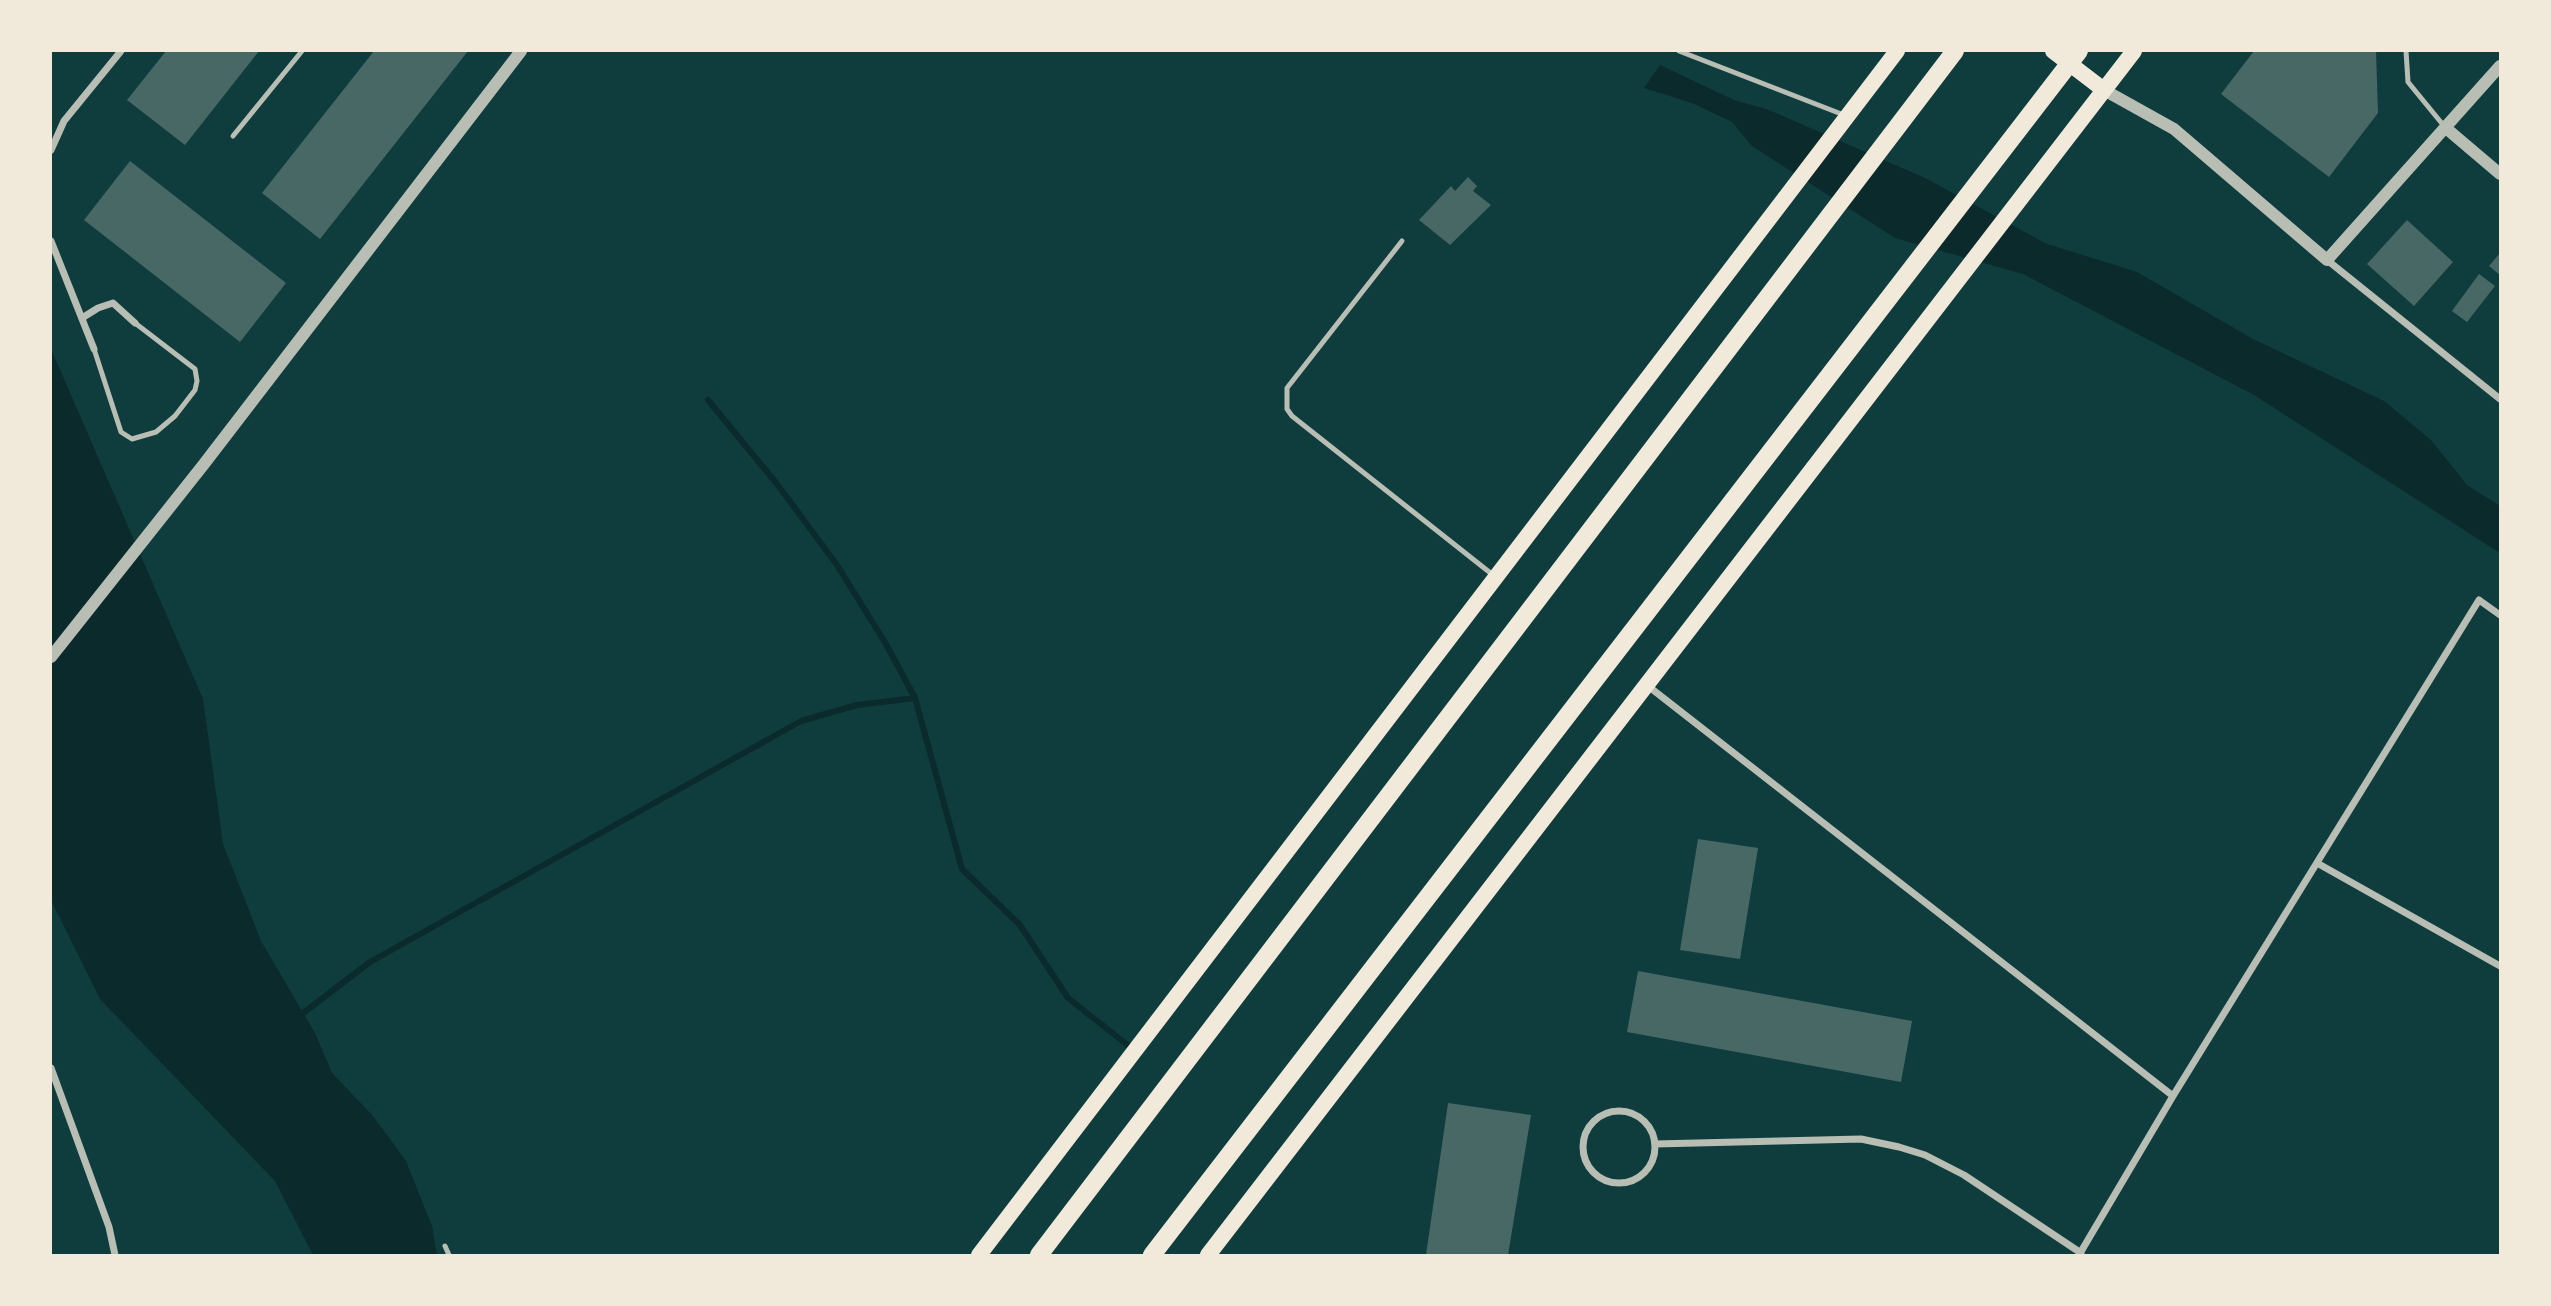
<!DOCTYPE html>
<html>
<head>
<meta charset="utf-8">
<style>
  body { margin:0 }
  #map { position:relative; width:2551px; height:1306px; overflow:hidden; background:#0f3d3e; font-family:Lora,serif }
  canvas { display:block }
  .frame { position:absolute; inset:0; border:52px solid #f1e9da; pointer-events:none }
</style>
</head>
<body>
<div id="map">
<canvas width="2551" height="1306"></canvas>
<div class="frame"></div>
</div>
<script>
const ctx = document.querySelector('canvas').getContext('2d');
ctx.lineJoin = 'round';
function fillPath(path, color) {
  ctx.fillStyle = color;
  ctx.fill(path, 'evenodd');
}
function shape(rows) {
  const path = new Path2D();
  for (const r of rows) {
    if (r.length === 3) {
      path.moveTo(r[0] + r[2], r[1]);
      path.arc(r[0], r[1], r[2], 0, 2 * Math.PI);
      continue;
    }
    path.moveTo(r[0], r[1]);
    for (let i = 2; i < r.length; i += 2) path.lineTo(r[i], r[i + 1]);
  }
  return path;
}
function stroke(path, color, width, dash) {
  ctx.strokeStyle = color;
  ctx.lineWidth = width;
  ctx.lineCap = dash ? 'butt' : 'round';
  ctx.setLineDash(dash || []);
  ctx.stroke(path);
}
const water = shape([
  [1660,65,1734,100,1769,110,1925,178,2047,244,2137,272,2253,339,2384,401,2431,440,2467,485,2500,506,2500,553,2254,395,2023,274,1895,238,1752,146,1732,122,1692,103,1644,88],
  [51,349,203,699,223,844,261,941,315,1033,332,1073,373,1116,406,1161,432,1226,437,1255,313,1255,275,1181,100,999,51,900]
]);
const stream = shape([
  [708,400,777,484,837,565,886,644,915,698,962,869,1020,925,1068,998,1134,1050],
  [298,1017,370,962,801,721,857,705,915,698]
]);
const building = shape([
  [166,51,259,51,185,145,127,100],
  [374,51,468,51,320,239,262,193],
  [2254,51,2376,51,2378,113,2329,177,2221,94],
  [130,161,286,283,240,342,84,220],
  [1468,177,1477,186,1473,191,1491,205,1450,245,1419,220,1451,186,1455,191],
  [2407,220,2453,262,2414,306,2367,264],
  [2500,253,2500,275,2489,266],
  [2479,274,2495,286,2467,322,2452,311],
  [1698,839,1758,848,1740,959,1680,950],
  [1638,971,1912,1021,1901,1082,1627,1032],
  [1448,1103,1531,1115,1508,1255,1426,1255]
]);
const service = shape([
  [1679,51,1844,115],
  [2406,51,2408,82,2444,126],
  [233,136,302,51],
  [1402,241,1287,388,1287,409,1292,416,1493,575],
  [94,349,121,432,132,439,156,432,175,416,195,390,197,381,195,369,135,323],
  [445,1246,449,1255]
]);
const minor = shape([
  [51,150,64,121,121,51],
  [51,241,94,349],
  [2327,260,2500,399],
  [82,318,98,308,113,303,135,323],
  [1648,686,2173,1096],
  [2317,863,2500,966],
  [51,1068,109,1227,115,1255],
  [1619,1147,36],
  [1655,1144,1861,1139,1899,1147,1925,1155,1964,1175,2081,1253],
  [2079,1255,2173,1096,2479,600,2500,615]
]);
const tertiary = shape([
  [2104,90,2174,129,2327,260,2500,66],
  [2447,129,2500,174],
  [51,657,204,464,521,51]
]);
const primary = shape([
  [2053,51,2104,90],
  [979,1255,1897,51],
  [1208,1255,2134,51]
]);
const trunk = shape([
  [1039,1255,1955,51],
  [1152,1255,2079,51]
]);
fillPath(water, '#0a2a2b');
stroke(stream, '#0a2a2b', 6);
fillPath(building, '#486865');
stroke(service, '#b8beb3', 5);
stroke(minor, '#b8beb3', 7);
stroke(tertiary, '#b8beb3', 12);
stroke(primary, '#f1e9da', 16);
stroke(trunk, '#f1e9da', 18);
</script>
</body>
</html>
